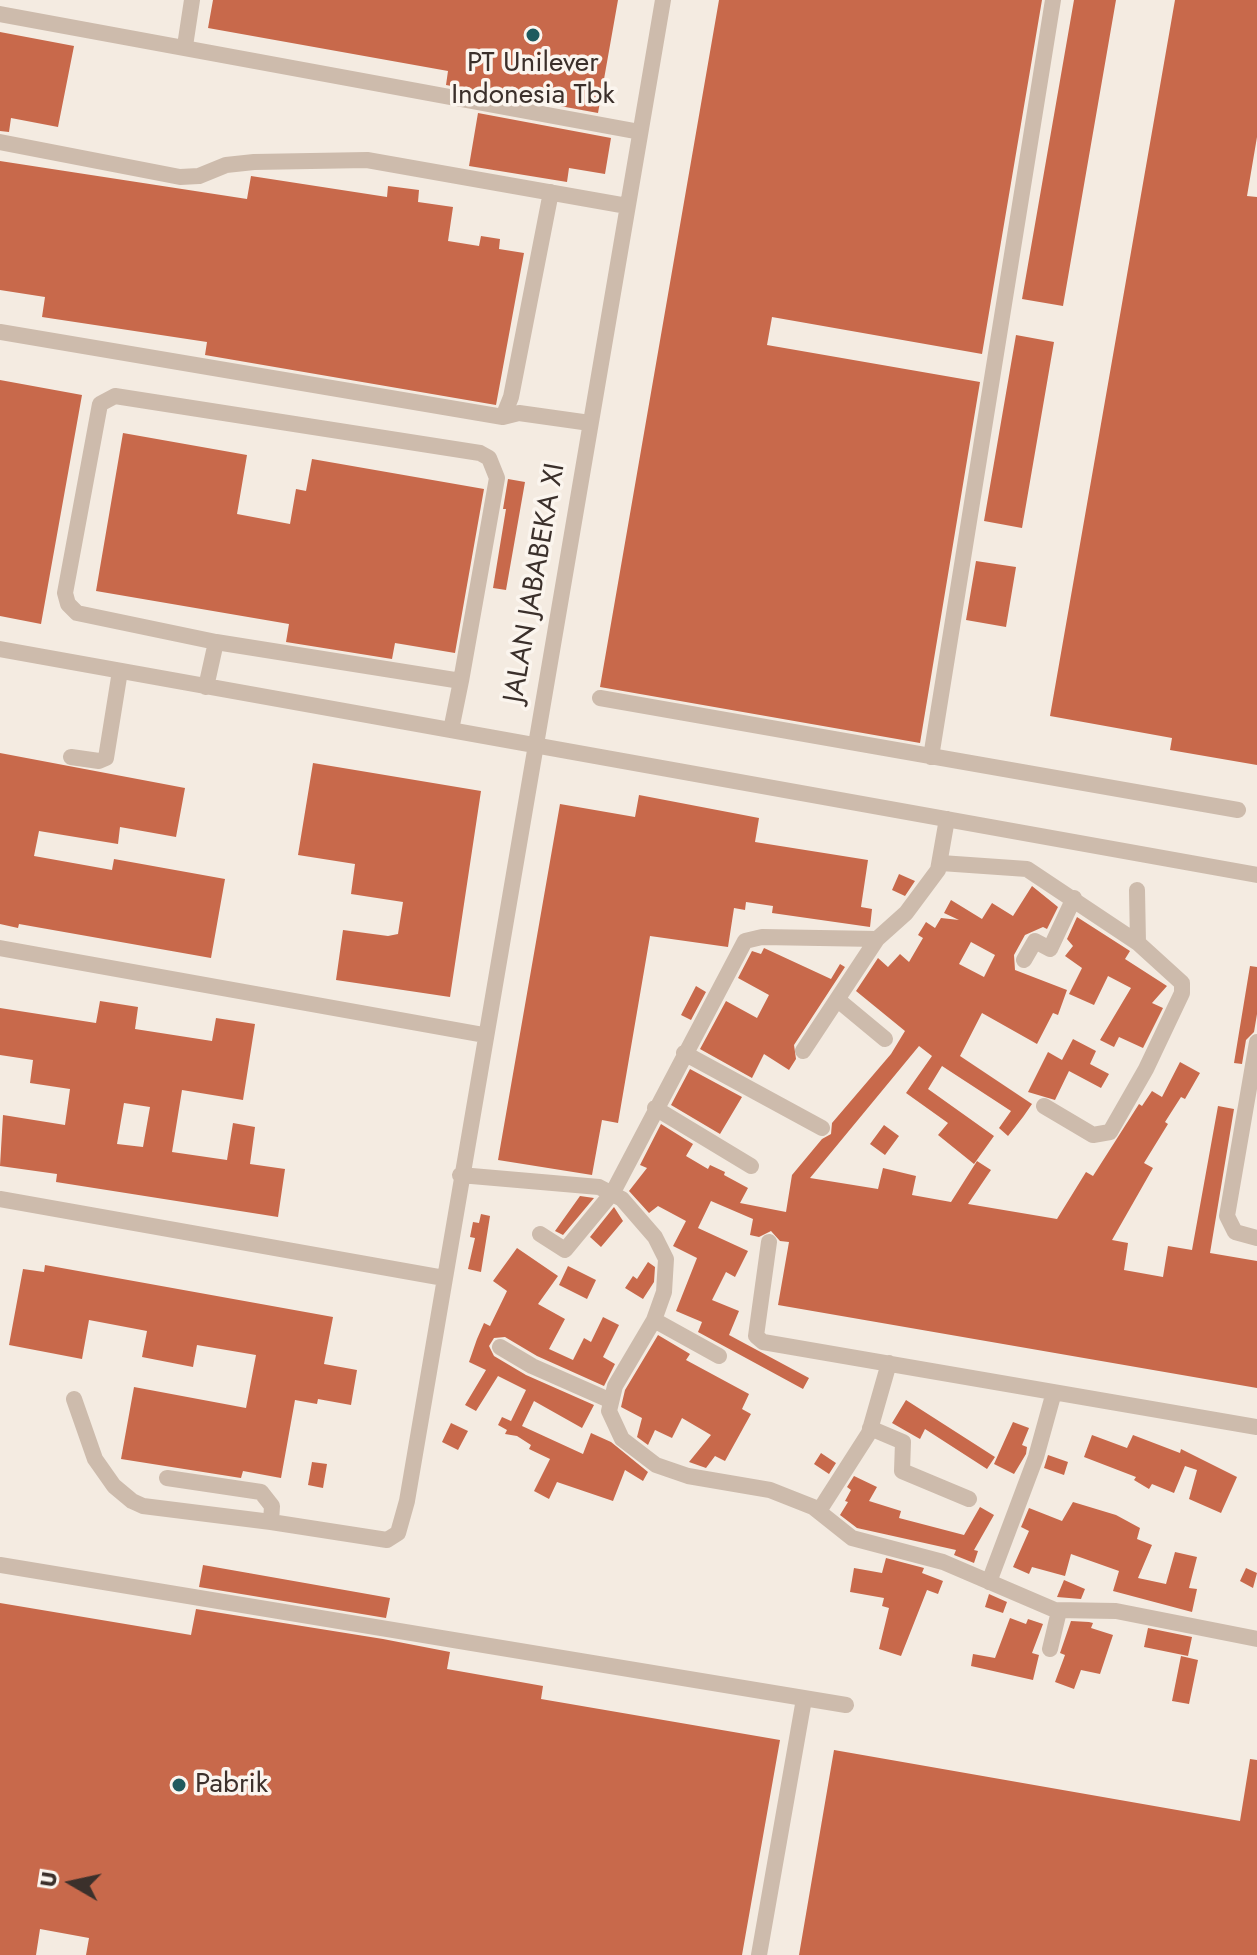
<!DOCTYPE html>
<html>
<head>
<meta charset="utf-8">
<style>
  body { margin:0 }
  #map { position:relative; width:1257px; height:1955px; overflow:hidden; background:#f4ebe1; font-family:Jost,sans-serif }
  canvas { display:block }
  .north { position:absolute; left:32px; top:1843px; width:80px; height:80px; -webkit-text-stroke:6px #fbf5ee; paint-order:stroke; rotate:279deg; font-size:22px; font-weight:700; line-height:32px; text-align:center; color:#3b302b }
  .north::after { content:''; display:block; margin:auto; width:28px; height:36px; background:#3b302b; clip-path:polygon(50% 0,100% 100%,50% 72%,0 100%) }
</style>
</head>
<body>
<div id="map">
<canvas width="1257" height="1955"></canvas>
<div class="north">U</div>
</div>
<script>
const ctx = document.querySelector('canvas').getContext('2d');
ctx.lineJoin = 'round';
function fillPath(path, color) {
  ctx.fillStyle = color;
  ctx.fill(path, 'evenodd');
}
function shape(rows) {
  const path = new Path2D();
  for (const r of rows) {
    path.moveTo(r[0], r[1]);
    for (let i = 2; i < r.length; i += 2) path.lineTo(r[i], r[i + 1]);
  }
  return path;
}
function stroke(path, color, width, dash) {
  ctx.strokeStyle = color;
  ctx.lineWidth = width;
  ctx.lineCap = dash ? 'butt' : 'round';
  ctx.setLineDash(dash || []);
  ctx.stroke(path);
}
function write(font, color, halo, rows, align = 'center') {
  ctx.font = font + ' Jost,sans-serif';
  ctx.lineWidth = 7;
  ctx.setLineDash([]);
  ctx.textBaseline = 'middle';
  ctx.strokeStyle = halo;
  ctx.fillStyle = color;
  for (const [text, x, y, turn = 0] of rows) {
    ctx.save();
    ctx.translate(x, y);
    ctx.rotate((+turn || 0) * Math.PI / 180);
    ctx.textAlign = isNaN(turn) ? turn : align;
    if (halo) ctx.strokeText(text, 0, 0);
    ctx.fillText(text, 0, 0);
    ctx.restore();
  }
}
const building = shape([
  [213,0,618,0,598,113,446,85,448,71,208,28],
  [719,0,1042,0,982,354,772,317,767,345,980,382,920,743,600,687],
  [1074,0,1116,0,1063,306,1022,299],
  [1175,0,1257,0,1257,137,1247,196,1257,197,1257,765,1170,750,1172,738,1050,716],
  [0,32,74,46,58,127,11,118,9,132,0,131],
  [478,113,611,138,605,174,569,168,567,182,469,166],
  [0,161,247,199,251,176,387,197,388,186,419,190,418,202,453,207,448,241,479,246,481,236,500,239,499,249,524,253,496,405,205,355,207,342,42,317,45,297,0,290],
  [1016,335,1054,342,1022,528,984,521],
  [0,380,82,395,41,624,0,616],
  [123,433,247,455,237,514,290,524,296,489,306,491,312,459,484,489,455,653,395,643,392,659,286,642,289,624,96,591],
  [508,479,525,482,506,590,493,588,506,509,503,509],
  [976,561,1016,567,1006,627,966,620],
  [0,753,185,788,176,837,120,827,118,844,39,831,34,856,112,870,114,859,225,879,211,958,19,924,18,928,0,924],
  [313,763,481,791,450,997,336,980,343,930,388,936,398,934,403,902,351,894,355,864,298,855],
  [639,795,759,818,755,842,868,860,861,907,872,909,870,927,772,913,773,906,746,902,745,910,734,908,728,947,650,936,618,1123,602,1120,592,1175,498,1160,560,804,635,817],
  [899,874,915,881,905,896,892,890],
  [1032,886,1058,907,1047,929,1043,927,1025,935,1014,955,1015,970,1067,990,1058,1015,1053,1013,1037,1044,982,1013,960,1056,1032,1104,1023,1117,1008,1136,999,1128,1011,1111,942,1066,928,1089,994,1136,974,1164,938,1135,948,1123,906,1093,932,1056,919,1046,810,1178,878,1189,883,1168,916,1176,912,1195,951,1202,977,1161,991,1170,968,1204,1057,1219,1086,1172,1093,1176,1139,1104,1142,1106,1152,1091,1162,1097,1180,1062,1200,1073,1185,1099,1181,1097,1165,1122,1168,1124,1144,1163,1153,1168,1112,1240,1128,1243,1124,1270,1163,1277,1168,1246,1192,1250,1218,1106,1234,1109,1210,1253,1257,1261,1257,1388,778,1305,789,1242,780,1241,771,1231,759,1237,750,1235,753,1219,711,1201,698,1228,748,1251,735,1277,726,1272,712,1300,739,1311,729,1335,809,1378,803,1389,698,1332,702,1322,676,1311,697,1258,673,1246,686,1221,658,1206,649,1213,629,1191,647,1168,640,1165,661,1124,693,1144,686,1156,708,1169,710,1165,725,1172,724,1175,748,1188,740,1203,786,1212,792,1175,822,1139,831,1134,832,1123,891,1054,905,1031,856,991,878,958,888,967,900,954,909,962,923,938,918,935,926,922,935,928,941,918,959,920,944,913,951,900,982,919,992,903,1013,916],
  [971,942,995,955,984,977,959,964],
  [1077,917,1130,951,1125,959,1167,986,1152,1003,1163,1008,1143,1048,1119,1037,1114,1047,1100,1040,1131,988,1108,976,1094,1005,1069,994,1082,968,1065,956,1073,946,1067,939],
  [764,948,831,979,840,964,845,967,794,1045,796,1059,789,1070,764,1054,752,1078,700,1049,726,1001,757,1018,769,995,738,978,752,951,761,954],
  [1250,966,1257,967,1257,1014,1254,1032,1246,1040,1242,1064,1234,1063],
  [696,986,706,992,691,1020,681,1015],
  [100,1001,138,1007,135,1029,212,1041,216,1018,255,1024,243,1100,182,1090,172,1152,227,1160,233,1123,255,1127,250,1164,285,1169,278,1217,56,1182,57,1174,0,1166,3,1115,65,1125,70,1089,30,1083,33,1060,0,1055,0,1008,96,1023],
  [124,1103,150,1107,143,1147,117,1144],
  [1073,1039,1096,1051,1090,1064,1109,1074,1101,1088,1069,1071,1055,1100,1028,1092,1048,1052,1062,1060],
  [690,1069,742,1097,720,1134,671,1105],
  [884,1125,899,1136,885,1155,870,1144],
  [580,1196,594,1198,563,1235,555,1231],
  [614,1207,623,1221,601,1247,590,1237],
  [481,1214,490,1216,481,1272,468,1269,475,1238,470,1237,473,1222,479,1223],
  [517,1248,558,1276,538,1304,565,1319,549,1349,573,1360,584,1338,591,1342,603,1317,619,1325,603,1357,615,1364,604,1386,537,1356,505,1337,494,1338,489,1346,494,1356,526,1375,594,1405,582,1428,534,1401,522,1426,583,1454,591,1433,611,1442,648,1472,643,1481,625,1470,613,1501,557,1482,549,1499,534,1491,550,1459,529,1449,531,1445,517,1436,505,1434,507,1430,498,1425,502,1417,511,1421,526,1390,498,1376,476,1411,465,1405,486,1370,469,1362,477,1339,484,1323,490,1326,507,1291,493,1281],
  [648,1262,655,1267,654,1282,643,1299,625,1288,633,1276,637,1279],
  [45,1265,333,1317,324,1364,357,1370,351,1405,318,1399,317,1404,295,1400,281,1478,243,1471,241,1478,121,1459,134,1387,246,1408,256,1355,197,1345,193,1367,142,1357,147,1331,89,1320,82,1359,9,1345,23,1269,44,1272],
  [568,1266,596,1280,587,1299,559,1285],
  [658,1335,690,1354,686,1360,749,1394,742,1409,751,1414,725,1461,715,1456,706,1468,689,1462,711,1435,682,1418,672,1438,655,1430,648,1445,637,1437,642,1418,621,1407,625,1390],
  [906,1400,995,1457,987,1469,925,1429,920,1439,892,1423],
  [1013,1422,1029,1428,1022,1445,1027,1447,1026,1454,1014,1474,994,1464],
  [451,1423,468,1431,458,1450,442,1442],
  [1092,1435,1127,1448,1133,1435,1180,1453,1181,1449,1237,1477,1221,1513,1189,1499,1197,1470,1185,1466,1174,1493,1152,1484,1149,1489,1134,1480,1136,1477,1084,1457],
  [821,1453,836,1463,829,1474,814,1464],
  [1048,1455,1068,1462,1064,1475,1044,1468],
  [312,1462,327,1464,323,1488,308,1485],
  [854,1476,877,1487,869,1501,901,1511,899,1518,964,1535,980,1507,994,1515,974,1550,978,1551,974,1563,954,1555,956,1550,857,1528,840,1515,848,1502,845,1501,851,1490,847,1487],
  [1073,1502,1116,1515,1140,1528,1137,1539,1152,1545,1138,1578,1166,1584,1175,1552,1197,1557,1189,1588,1197,1589,1192,1612,1113,1591,1119,1571,1071,1554,1065,1576,1032,1567,1029,1574,1013,1567,1029,1531,1021,1527,1029,1508,1062,1521],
  [886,1558,924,1568,922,1573,943,1581,938,1594,927,1590,901,1656,879,1649,889,1608,882,1606,884,1598,850,1592,854,1568,882,1573],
  [203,1565,390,1598,386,1618,199,1587],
  [1246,1568,1257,1573,1253,1588,1240,1581],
  [1064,1580,1085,1589,1081,1599,1057,1597],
  [989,1594,1007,1602,1003,1613,985,1607],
  [0,1603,191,1635,196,1609,383,1639,450,1652,447,1669,543,1686,541,1699,780,1740,742,1955,86,1955,89,1938,40,1929,36,1955,0,1955],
  [1010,1618,1026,1624,1028,1619,1043,1624,1032,1653,1039,1655,1033,1680,971,1666,973,1654,995,1658],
  [1071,1621,1089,1622,1093,1623,1091,1628,1113,1635,1100,1674,1081,1670,1074,1689,1055,1682,1065,1655,1060,1653],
  [1148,1628,1192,1637,1188,1656,1144,1647],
  [1181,1656,1198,1660,1189,1704,1172,1701],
  [834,1750,1240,1821,1250,1759,1257,1760,1257,1955,799,1955]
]);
const minor = shape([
  [0,14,640,132],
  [185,46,192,0],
  [0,142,180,177,199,176,226,165,254,162,367,160,627,206],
  [0,332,503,417,519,413,590,423],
  [503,417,511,397,551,192],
  [0,649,1257,875],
  [206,687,216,642],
  [600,698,1238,810],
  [451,730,461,681,497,478,489,458,480,453,115,396,100,404,65,593,68,604,77,613,216,642,461,681],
  [71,757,99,761,106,758,120,671],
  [931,757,1053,0],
  [941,863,1027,869,1138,943,1182,983,1182,993,1146,1069,1110,1132,1093,1135,1044,1106],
  [1137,890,1138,943],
  [0,948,484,1035],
  [1024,960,1035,941,1050,949,1074,898],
  [838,1000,885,1039],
  [1257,1042,1227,1216,1235,1232,1257,1238],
  [803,1051,877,939],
  [684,1053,822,1128],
  [655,1108,751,1166],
  [460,1175,599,1187,622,1199,655,1237,666,1259,664,1292,654,1320,615,1386,609,1411,622,1439,656,1465,688,1476,770,1490,813,1507,852,1538,943,1562,1055,1610,1116,1611,1257,1639],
  [0,1199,444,1278],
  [540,1234,565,1250,613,1192,745,941,762,937,877,939,906,913,938,870,947,819],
  [769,1242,756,1336,763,1342,1257,1427],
  [654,1320,719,1356],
  [500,1347,532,1366,609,1400],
  [74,1399,95,1459,114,1486,132,1501,143,1506,271,1522],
  [870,1428,903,1442,902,1471,969,1499],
  [167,1478,261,1492,272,1506,271,1522,387,1540,398,1533,407,1501,663,0],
  [819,1511,869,1433,889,1363],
  [0,1565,846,1705],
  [989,1582,1036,1457,1054,1392],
  [1050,1649,1059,1611],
  [759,1955,804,1699]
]);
const markers = [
  [533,35,8,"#1f5a5e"],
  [179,1785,8,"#1f5a5e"]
];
const poiNames = [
  ["PT Unilever",533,64],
  ["Indonesia Tbk",533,96],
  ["Pabrik",195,1785,"left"]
];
const streetNames = [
  ["JALAN JABABEKA XI",536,583,-80]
];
fillPath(building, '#c8694b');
stroke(minor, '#cdbbac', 16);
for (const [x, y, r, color] of markers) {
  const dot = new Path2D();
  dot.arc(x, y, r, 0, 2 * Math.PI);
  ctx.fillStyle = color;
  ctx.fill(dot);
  stroke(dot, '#fbf5ee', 3);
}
write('28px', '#3b302b', '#fbf5ee', poiNames);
write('28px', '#3b302b', '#fbf5ee', streetNames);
</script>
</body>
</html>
